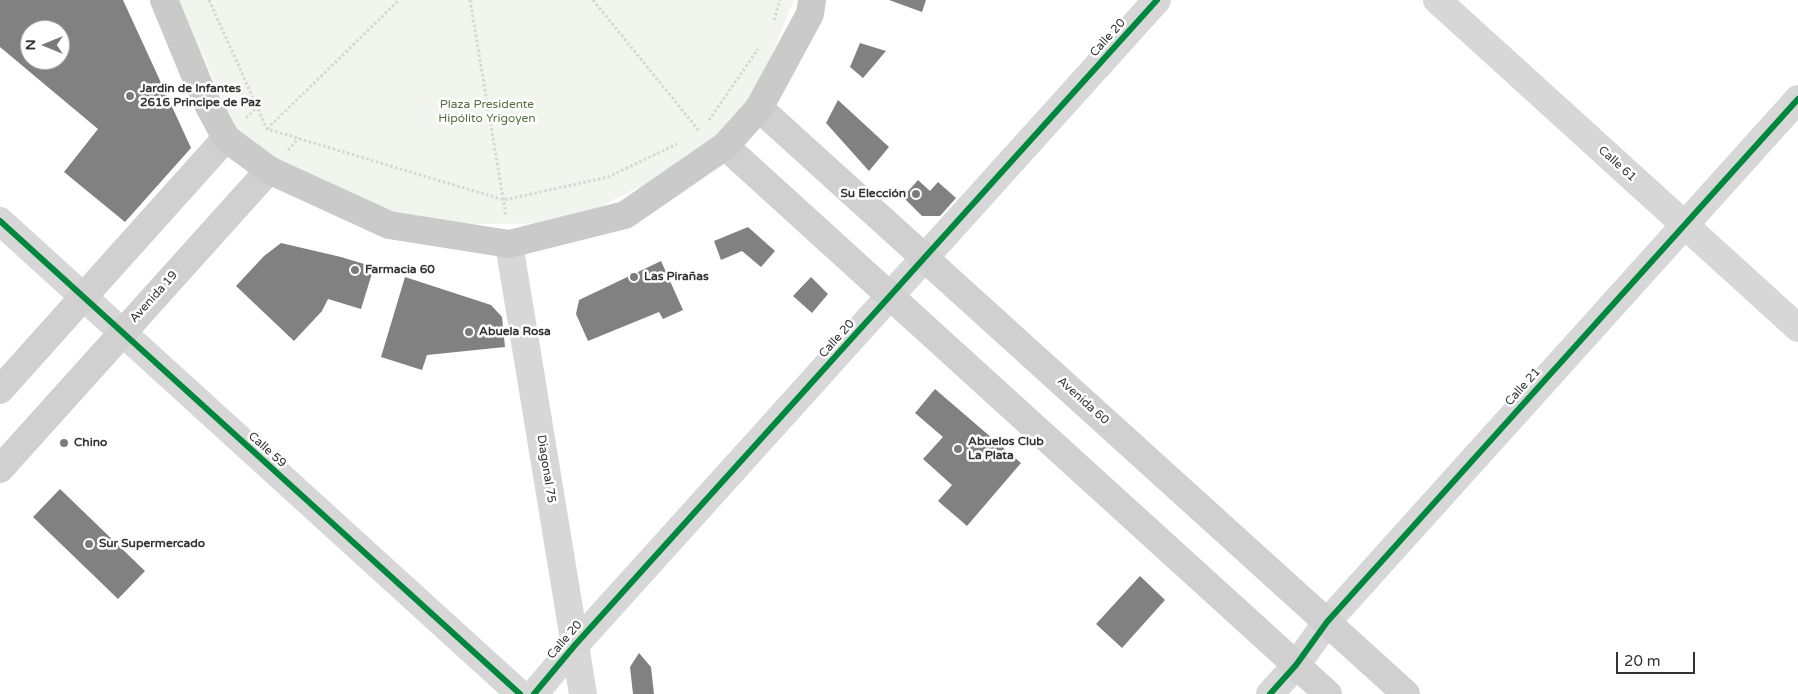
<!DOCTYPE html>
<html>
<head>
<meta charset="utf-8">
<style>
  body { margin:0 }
  #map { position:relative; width:1798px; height:694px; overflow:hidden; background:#fff; font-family:"Varela Round",sans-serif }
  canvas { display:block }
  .north { position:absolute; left:20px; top:20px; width:50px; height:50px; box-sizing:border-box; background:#fff; border:1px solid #adadad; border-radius:50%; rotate:270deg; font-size:14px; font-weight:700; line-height:20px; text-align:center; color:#333 }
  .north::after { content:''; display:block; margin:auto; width:18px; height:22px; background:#7a7a7a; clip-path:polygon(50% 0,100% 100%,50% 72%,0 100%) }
  .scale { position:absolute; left:1616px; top:652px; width:79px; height:22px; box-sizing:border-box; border:2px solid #333; border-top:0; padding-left:6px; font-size:15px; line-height:18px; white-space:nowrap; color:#333; -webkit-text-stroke:4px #fff; paint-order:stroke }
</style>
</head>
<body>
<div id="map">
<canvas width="1798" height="694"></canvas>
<div class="north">N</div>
<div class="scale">20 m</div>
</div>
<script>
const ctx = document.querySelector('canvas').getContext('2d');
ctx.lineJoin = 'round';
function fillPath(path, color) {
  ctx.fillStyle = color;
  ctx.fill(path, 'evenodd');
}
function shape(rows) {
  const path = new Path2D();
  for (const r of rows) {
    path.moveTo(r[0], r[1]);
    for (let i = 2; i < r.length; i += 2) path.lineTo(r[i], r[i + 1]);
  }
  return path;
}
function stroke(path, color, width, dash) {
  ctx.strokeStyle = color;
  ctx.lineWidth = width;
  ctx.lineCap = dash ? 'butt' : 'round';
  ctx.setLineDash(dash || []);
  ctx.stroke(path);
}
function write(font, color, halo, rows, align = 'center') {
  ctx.font = font + ' "Varela Round",sans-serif';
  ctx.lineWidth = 5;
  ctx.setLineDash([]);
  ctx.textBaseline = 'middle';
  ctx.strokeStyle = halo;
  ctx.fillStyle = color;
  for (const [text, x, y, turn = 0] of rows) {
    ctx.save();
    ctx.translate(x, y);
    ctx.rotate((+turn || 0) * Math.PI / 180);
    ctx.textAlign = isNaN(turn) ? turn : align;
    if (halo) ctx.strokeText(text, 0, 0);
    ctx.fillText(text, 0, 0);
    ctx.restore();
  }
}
const green = shape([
  [179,0,794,0,752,103,702,156,568,223,414,225,285,177,234,127]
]);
const building = shape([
  [0,0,123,0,191,148,125,222,64,172,98,129,0,47],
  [30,30,60,30,60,60,30,60],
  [889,0,926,0,922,12],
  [860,43,886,51,863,78,850,67],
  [838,100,889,147,869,171,826,123],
  [918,180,930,191,938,182,956,198,940,216,922,216,903,197],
  [748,227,775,251,761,267,742,251,721,260,714,241],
  [281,243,341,257,374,267,361,309,328,299,322,311,294,341,236,286,264,256],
  [661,261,683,310,663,319,659,312,588,341,576,314,579,300],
  [405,277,491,305,502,317,505,347,427,355,422,370,381,357],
  [811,277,828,294,812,313,793,296],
  [935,389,1021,463,967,526,938,501,952,485,923,459,943,437,915,413],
  [60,489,145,571,118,599,33,517],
  [1140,576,1165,600,1122,648,1096,624],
  [639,653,651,667,654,694,633,694,630,667]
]);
const path = shape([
  [209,0,267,129,504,200,608,177,677,144],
  [470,0,506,216],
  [593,0,700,132],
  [774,20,780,0],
  [246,118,257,107],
  [709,120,758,49],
  [267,129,399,0],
  [288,150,299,138]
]);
const street = shape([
  [1437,0,1798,328],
  [0,221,520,694],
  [509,244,583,694],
  [534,694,575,645,1157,0],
  [1270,694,1296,665,1327,622,1798,99]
]);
const secondary = shape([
  [759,108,1406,694],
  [725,146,1328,694],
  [0,390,226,138],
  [0,469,269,170]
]);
const primary = shape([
  [164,0,204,97,226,138,269,170,389,225,509,244,625,215,725,146,759,108,810,14,812,0]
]);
const cycleway = shape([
  [0,221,520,694],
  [534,694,575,645,1157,0],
  [1270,694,1296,665,1327,622,1798,99]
]);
const markers = [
  [130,96,5,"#7a7a7a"],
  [916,194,5,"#7a7a7a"],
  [355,270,5,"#7a7a7a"],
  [634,277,5,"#7a7a7a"],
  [469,332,5,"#7a7a7a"],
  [64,443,5,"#7a7a7a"],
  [958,449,5,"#7a7a7a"],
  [89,544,5,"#7a7a7a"]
];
const streetNames = [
  ["Calle 20",1108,38,-48],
  ["Calle 61",1617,164,42],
  ["Avenida 19",154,297,-48],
  ["Calle 20",837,339,-48],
  ["Calle 21",1523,387,-48],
  ["Avenida 60",1083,401,42],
  ["Calle 59",267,450,42],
  ["Diagonal 75",546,469,81],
  ["Calle 20",565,640,-49]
];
const poiNames = [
  ["Jardin de Infantes",140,89],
  ["2616 Principe de Paz",140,103],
  ["Su Elección",906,194,"right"],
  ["Farmacia 60",365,270],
  ["Las Pirañas",644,277],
  ["Abuela Rosa",479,332],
  ["Abuelos Club",968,442],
  ["La Plata",968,456],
  ["Chino",74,443],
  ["Sur Supermercado",99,544]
];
const parkNames = [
  ["Plaza Presidente",487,105],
  ["Hipólito Yrigoyen",487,119]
];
fillPath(green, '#f1f5ed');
fillPath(building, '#818181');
stroke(path, '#d6d6d6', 3, [2.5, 2.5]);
stroke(street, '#d7d7d7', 28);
stroke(secondary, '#d0d0d0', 28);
stroke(primary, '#cacaca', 28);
stroke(cycleway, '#00873e', 6);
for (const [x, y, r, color] of markers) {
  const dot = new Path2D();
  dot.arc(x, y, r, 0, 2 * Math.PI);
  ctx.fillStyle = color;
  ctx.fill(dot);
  stroke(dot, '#fff', 2);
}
write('12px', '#333', '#fff', streetNames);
write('bold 12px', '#333', '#fff', poiNames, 'left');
write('12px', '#56703f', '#fff', parkNames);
</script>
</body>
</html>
